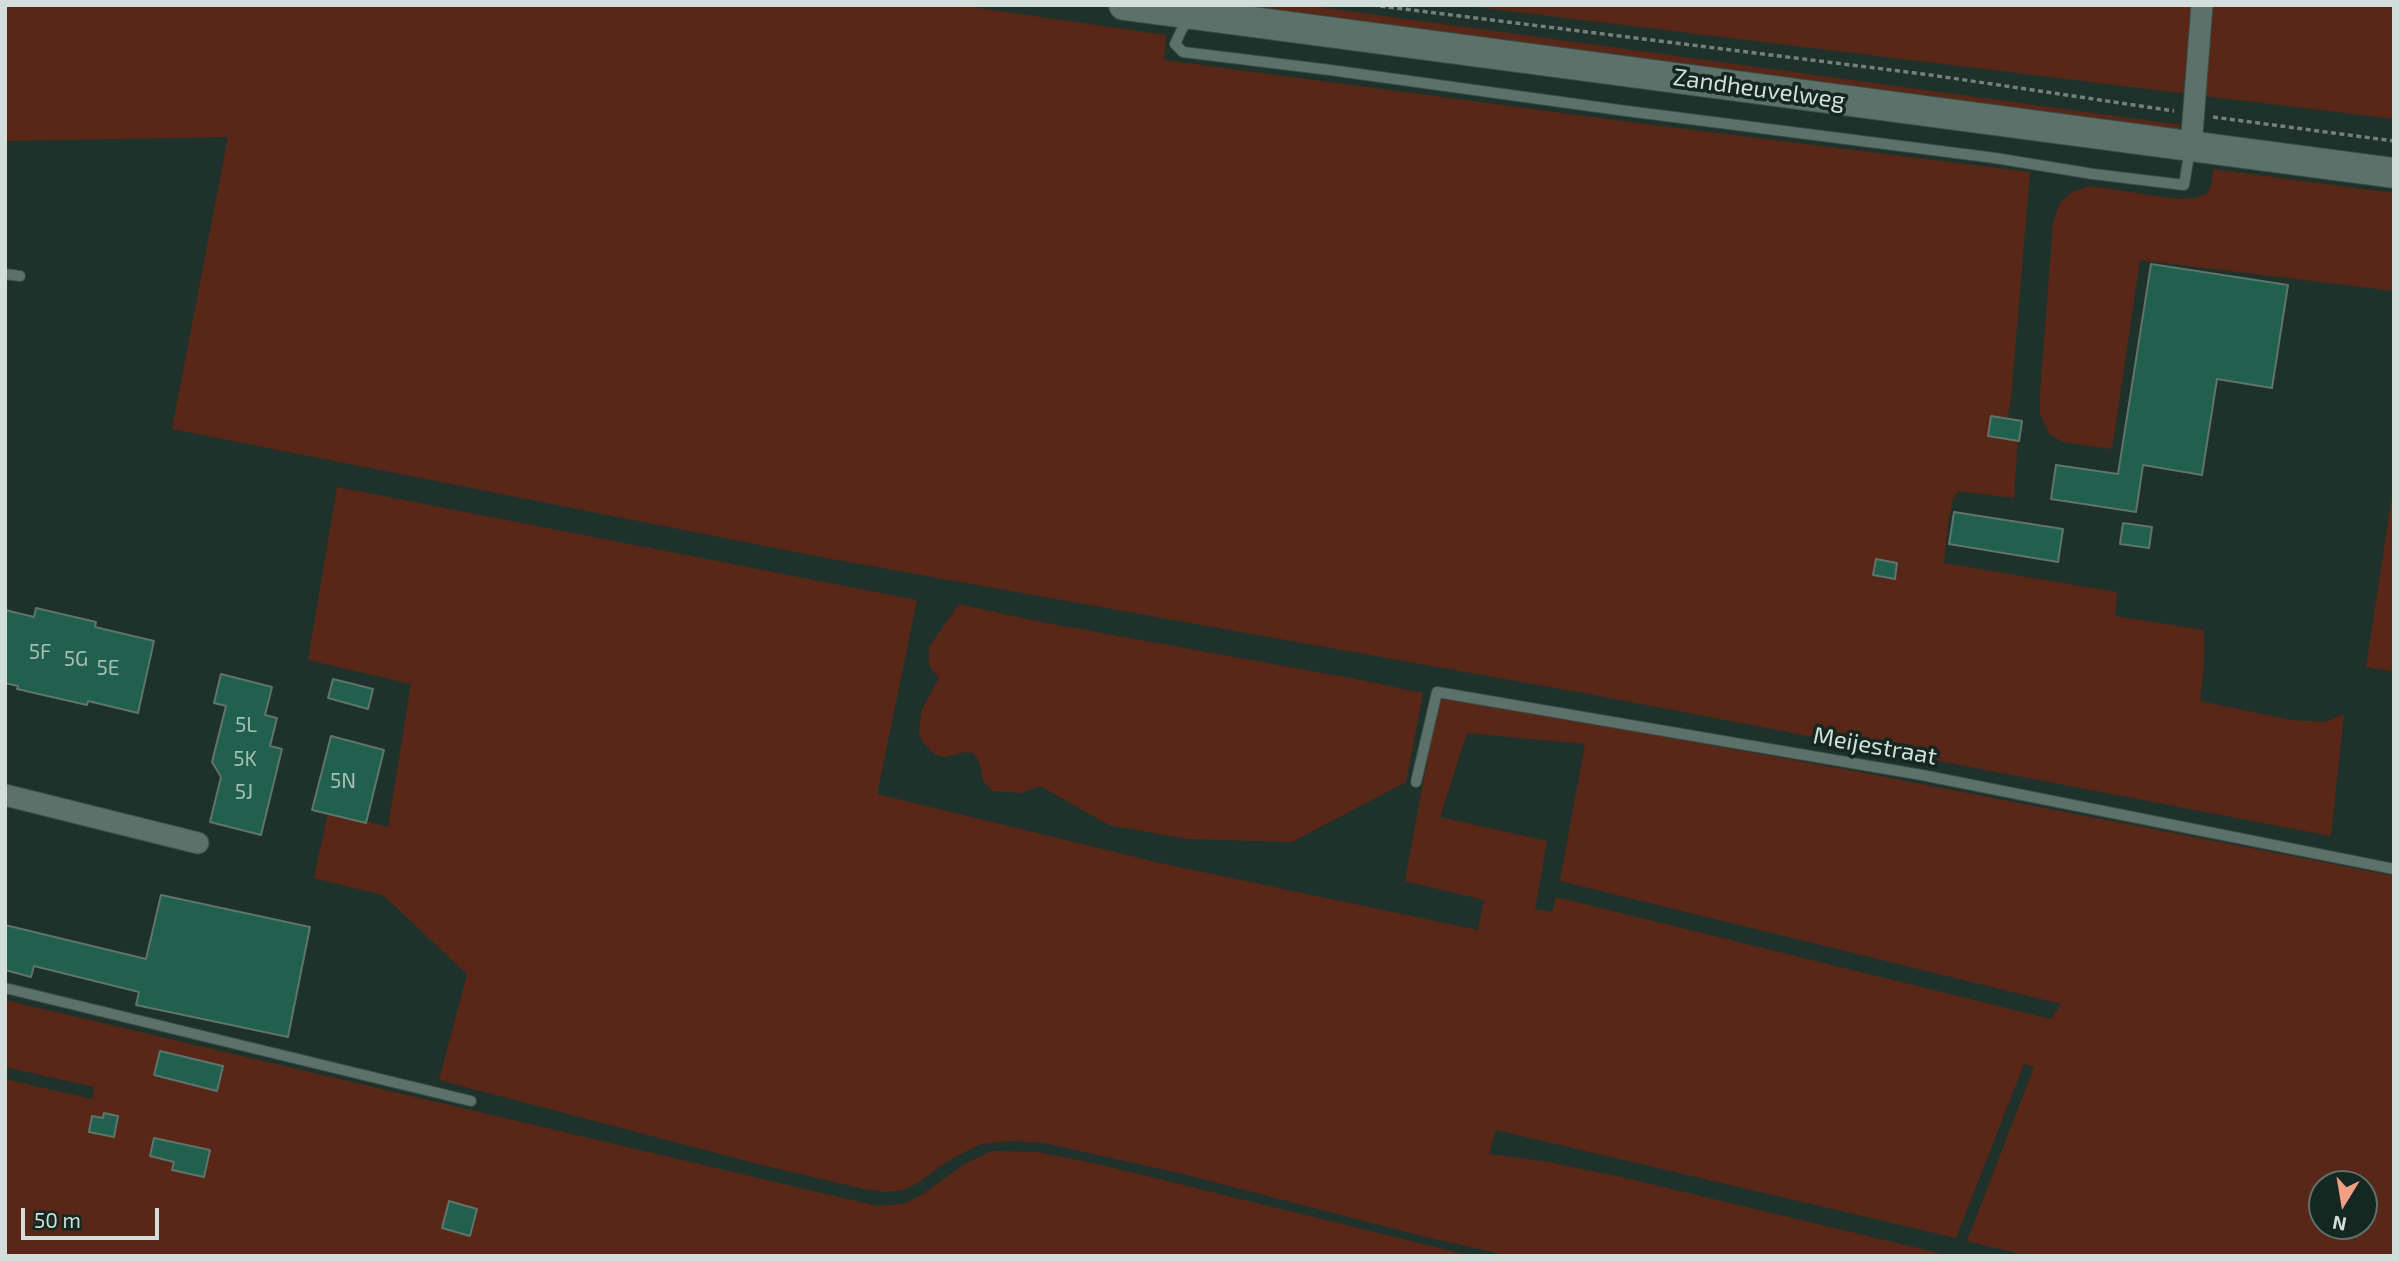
<!DOCTYPE html>
<html>
<head>
<meta charset="utf-8">
<style>
  body { margin:0 }
  #map { position:relative; width:2399px; height:1261px; overflow:hidden; background:#1e322b; font-family:"Exo 2",sans-serif }
  canvas { display:block }
  .frame { position:absolute; inset:0; border:7px solid #d2ded9; pointer-events:none }
  .north { position:absolute; left:2308px; top:1170px; width:70px; height:70px; box-sizing:border-box; background:#142821; border:2px solid #60716b; border-radius:50%; rotate:191deg; font-size:19px; font-weight:700; line-height:28px; text-align:center; color:#d2ded9 }
  .north::after { content:''; display:block; margin:auto; width:24px; height:32px; background:#f39f85; clip-path:polygon(50% 0,100% 100%,50% 72%,0 100%) }
  .scale { position:absolute; left:21px; top:1208px; width:138px; height:32px; box-sizing:border-box; border:4px solid #d2ded9; border-top:0; padding-left:9px; font-size:21px; line-height:24px; white-space:nowrap; color:#d2ded9; -webkit-text-stroke:5px #142821; paint-order:stroke }
</style>
</head>
<body>
<div id="map">
<canvas width="2399" height="1261"></canvas>
<div class="frame"></div>
<div class="north">N</div>
<div class="scale">50 m</div>
</div>
<script>
const ctx = document.querySelector('canvas').getContext('2d');
ctx.lineJoin = 'round';
function fillPath(path, color) {
  ctx.fillStyle = color;
  ctx.fill(path, 'evenodd');
}
function shape(rows) {
  const path = new Path2D();
  for (const r of rows) {
    path.moveTo(r[0], r[1]);
    for (let i = 2; i < r.length; i += 2) path.lineTo(r[i], r[i + 1]);
  }
  return path;
}
function stroke(path, color, width, dash) {
  ctx.strokeStyle = color;
  ctx.lineWidth = width;
  ctx.lineCap = dash ? 'butt' : 'round';
  ctx.setLineDash(dash || []);
  ctx.stroke(path);
}
function write(font, color, halo, rows, align = 'center') {
  ctx.font = font + ' "Exo 2",sans-serif';
  ctx.lineWidth = 7;
  ctx.setLineDash([]);
  ctx.textBaseline = 'middle';
  ctx.strokeStyle = halo;
  ctx.fillStyle = color;
  for (const [text, x, y, turn = 0] of rows) {
    ctx.save();
    ctx.translate(x, y);
    ctx.rotate((+turn || 0) * Math.PI / 180);
    ctx.textAlign = isNaN(turn) ? turn : align;
    if (halo) ctx.strokeText(text, 0, 0);
    ctx.fillText(text, 0, 0);
    ctx.restore();
  }
}
const green = shape([
  [5,5,957,5,1166,35,1164,60,1638,123,2030,172,2011,398,2008,415,2018,438,2014,498,1958,491,1953,499,1948,523,1944,563,2117,592,2115,616,2204,630,2204,664,2200,701,2292,720,2324,722,2344,714,2331,836,1589,694,826,558,172,429,228,137,5,141],
  [1226,5,1304,5,2181,125,2176,134],
  [1460,5,2394,5,2394,119],
  [2213,169,2394,193,2394,291,2140,260,2112,449,2063,442,2050,435,2040,414,2040,394,2053,223,2060,203,2072,192,2090,186,2177,199,2195,198,2206,194,2212,183],
  [2394,483,2394,672,2366,667],
  [337,487,917,600,877,794,1160,863,1478,930,1484,900,1405,881,1439,696,1865,773,2394,876,2394,1256,2029,1256,1967,1241,2034,1067,2024,1064,1956,1238,1496,1130,1489,1154,1549,1162,1630,1179,1951,1256,1511,1256,1430,1238,1179,1173,1044,1143,1010,1141,981,1144,951,1159,918,1183,903,1190,883,1192,864,1189,758,1164,439,1080,467,974,383,895,314,878,328,812,388,827,411,684,308,660],
  [1467,733,1585,744,1560,881,2061,1004,2051,1019,1556,897,1552,912,1535,909,1547,841,1440,817],
  [2322,1184,2364,1184,2364,1226,2322,1226],
  [959,604,1036,621,1350,678,1423,693,1406,782,1292,842,1187,839,1109,825,1040,786,1022,793,993,791,983,781,979,761,973,753,965,752,946,757,936,755,925,745,919,735,921,711,939,678,929,666,929,647],
  [5,1000,877,1206,903,1204,921,1195,965,1164,992,1151,1038,1152,1102,1165,1472,1256,5,1256,5,1079,92,1099,94,1087,5,1067]
]);
const building = shape([
  [2151,264,2288,285,2272,388,2217,379,2202,475,2143,465,2136,512,2051,499,2056,465,2118,474,2151,264],
  [1991,416,2022,421,2019,441,1988,436,1991,416],
  [1954,512,2063,529,2058,562,1949,544,1954,512],
  [2123,523,2152,527,2149,548,2120,544,2123,523],
  [1876,559,1897,563,1895,579,1873,575,1876,559],
  [36,608,96,622,95,627,154,641,138,713,88,701,87,705,17,689,18,686,5,683,5,610,34,617,36,608],
  [221,674,272,687,265,715,277,718,270,746,282,749,261,835,210,822,221,777,212,762,226,706,214,703,221,674],
  [333,679,373,689,368,709,328,698,333,679],
  [331,736,384,750,366,823,312,810,331,736],
  [161,895,310,927,288,1037,136,1005,139,992,34,966,31,977,5,970,5,925,146,959,161,895],
  [160,1051,223,1066,217,1091,154,1075,160,1051],
  [104,1113,118,1116,114,1137,89,1132,92,1116,103,1118,104,1113],
  [154,1138,210,1150,204,1177,172,1170,174,1162,150,1156,154,1138],
  [449,1201,477,1209,470,1236,442,1228,449,1201]
]);
const path = shape([
  [1372,5,1931,75,2174,111],
  [2213,117,2394,141]
]);
const lane = shape([
  [1191,17,1182,29,1175,44,1183,52,1330,70,1619,110,1995,158,2093,174,2184,185,2190,149],
  [5,274,20,276],
  [1416,782,1437,692,1922,775,2394,869],
  [5,988,471,1101]
]);
const street = shape([
  [2191,147,2202,5],
  [5,795,198,843]
]);
const secondary = shape([
  [1124,5,2394,173]
]);
const numberNames = [
  ["5F",40,652],
  ["5G",76,659],
  ["5E",108,668],
  ["5L",246,725],
  ["5K",245,759],
  ["5N",343,781],
  ["5J",244,792]
];
const streetNames = [
  ["Zandheuvelweg",1759,89,8],
  ["Meijestraat",1875,746,10]
];
fillPath(green, '#582718');
fillPath(building, '#22604e');
stroke(building, '#5e746c', 2);
stroke(lane, '#3b4d47', 12);
stroke(street, '#3b4d47', 23);
stroke(secondary, '#3b4d47', 32);
stroke(path, '#71817b', 3.5, [5, 3.5]);
stroke(lane, '#5b7169', 10);
stroke(street, '#5b7169', 21);
stroke(secondary, '#5b7169', 30);
write('21px', '#a6beb6', null, numberNames);
write('24px', '#d2ded9', '#142821', streetNames);
</script>
</body>
</html>
